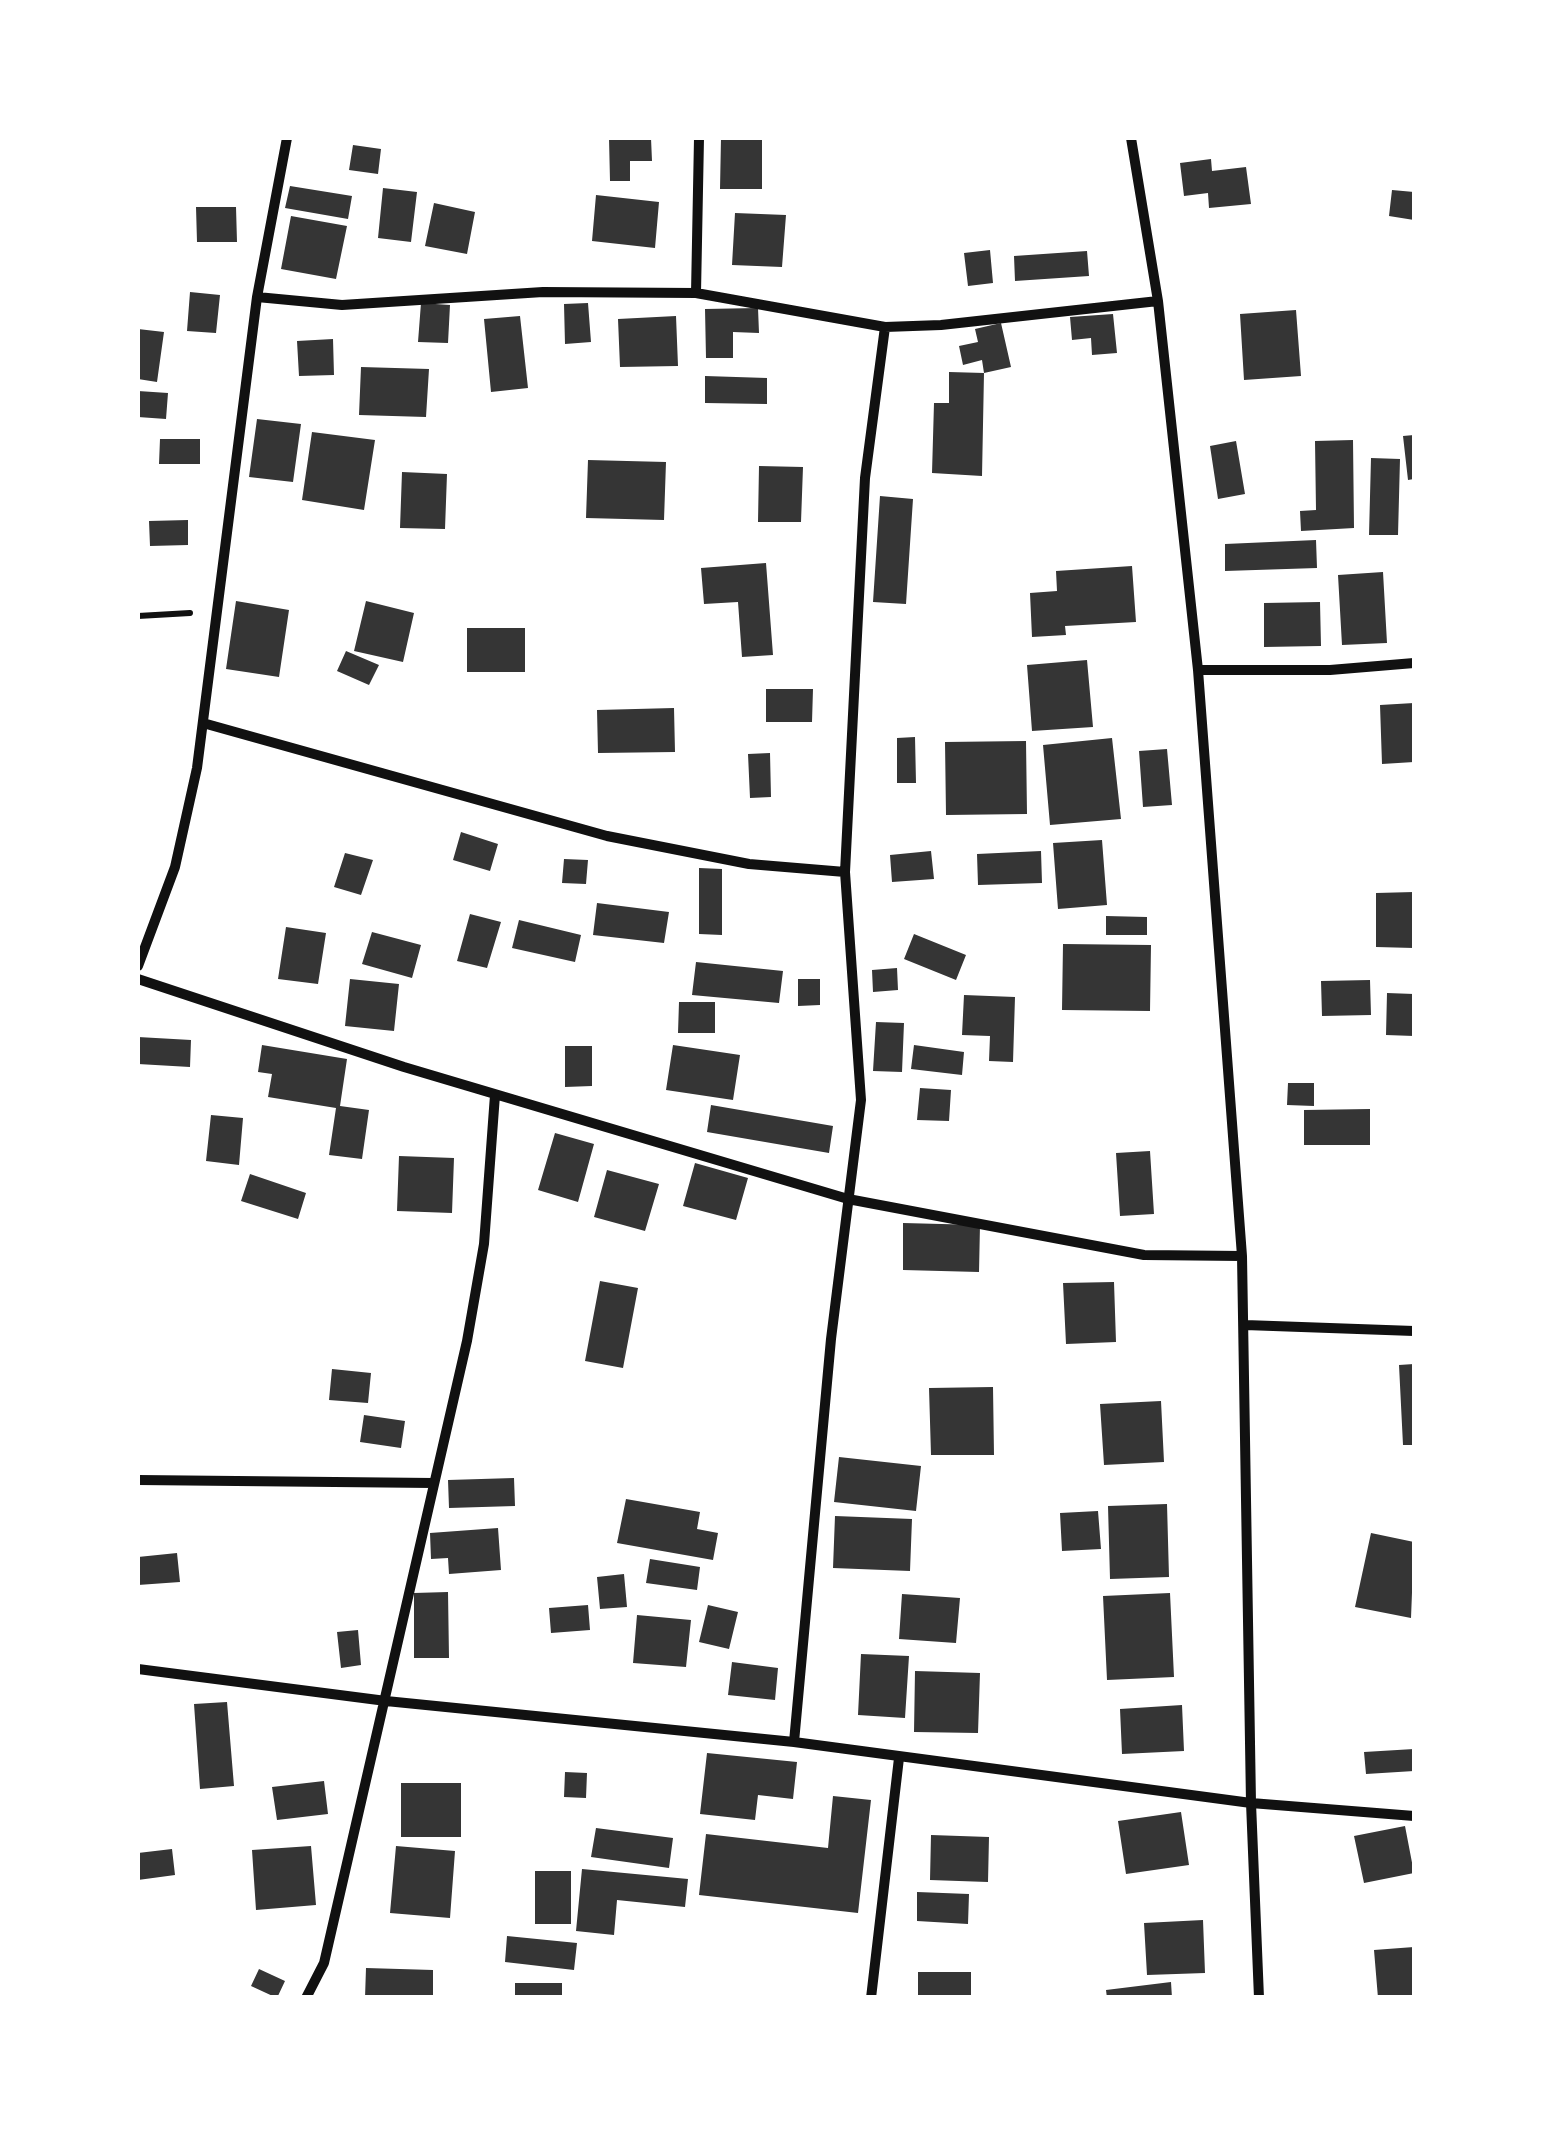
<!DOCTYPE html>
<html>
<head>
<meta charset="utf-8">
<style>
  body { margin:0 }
  #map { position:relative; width:1552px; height:2135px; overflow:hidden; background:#fff; font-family:"Exo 2",sans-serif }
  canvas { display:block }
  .frame { position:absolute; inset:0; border:140px solid #fff; pointer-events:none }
</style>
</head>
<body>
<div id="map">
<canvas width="1552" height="2135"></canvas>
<div class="frame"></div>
</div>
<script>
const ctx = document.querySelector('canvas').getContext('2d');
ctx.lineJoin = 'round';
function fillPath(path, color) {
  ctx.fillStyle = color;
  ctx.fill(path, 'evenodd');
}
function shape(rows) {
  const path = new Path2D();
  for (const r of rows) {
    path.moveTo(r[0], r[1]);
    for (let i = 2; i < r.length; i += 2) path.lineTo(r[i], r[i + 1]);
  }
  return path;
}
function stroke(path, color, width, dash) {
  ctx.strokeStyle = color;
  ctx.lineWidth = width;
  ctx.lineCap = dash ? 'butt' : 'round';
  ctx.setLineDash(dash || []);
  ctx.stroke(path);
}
const building = shape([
  [609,138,651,138,652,161,630,161,630,181,610,181],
  [721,138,762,138,762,189,720,189],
  [353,145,381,149,378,174,349,170],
  [1211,159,1212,171,1246,167,1251,204,1209,208,1208,193,1184,196,1180,163],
  [290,186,352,196,348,219,285,208],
  [383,188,417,192,411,242,378,238],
  [1392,190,1414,192,1414,220,1389,216],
  [596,195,659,202,655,248,592,241],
  [434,203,475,212,467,254,425,246],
  [196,207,236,207,237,242,197,242],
  [735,213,786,215,782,267,732,265],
  [291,216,347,226,336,279,281,269],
  [990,250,993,283,968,286,964,253],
  [1087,251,1089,276,1015,281,1014,256],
  [190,292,220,295,216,333,187,331],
  [421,303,450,305,448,343,418,342],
  [588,303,591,342,565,344,564,304],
  [758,308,759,333,733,332,733,358,706,358,705,309],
  [1296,310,1301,376,1244,380,1240,314],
  [1113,314,1117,353,1092,355,1091,338,1072,340,1070,317],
  [520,316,528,388,491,392,484,319],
  [676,316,678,366,620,367,618,319],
  [1001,323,1011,367,984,373,982,360,963,365,959,346,978,342,975,329],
  [138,329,164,332,157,382,138,379],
  [333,339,334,375,299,376,297,341],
  [361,367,429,369,426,417,359,415],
  [949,372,984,373,982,476,932,473,934,403,949,403],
  [705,376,767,378,767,404,705,403],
  [138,391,168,393,166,419,138,417],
  [257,419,301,424,293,482,249,477],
  [312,432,375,440,364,510,302,500],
  [1414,435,1414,479,1408,480,1403,436],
  [160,439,200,439,200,464,159,464],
  [1353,440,1354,528,1301,531,1300,511,1316,510,1315,441],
  [1236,441,1245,494,1218,499,1210,446],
  [1371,458,1400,459,1398,535,1369,535],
  [588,460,666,462,664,520,586,518],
  [759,466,803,467,801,522,758,522],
  [402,472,447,474,445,529,400,528],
  [880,496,913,499,906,604,873,602],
  [188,520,188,545,150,546,149,521],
  [1316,540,1317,568,1225,571,1225,544],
  [766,563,773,655,742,657,738,602,704,604,701,568],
  [1132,566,1136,622,1065,626,1066,635,1032,637,1030,593,1057,591,1056,571],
  [1383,572,1387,643,1342,645,1338,575],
  [236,601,289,610,279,677,226,669],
  [366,601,414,613,403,662,354,651],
  [1320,602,1321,646,1264,647,1264,603],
  [467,628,525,628,525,672,467,672],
  [346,651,379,665,369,685,337,671],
  [1087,660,1093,727,1032,731,1027,665],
  [766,689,813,689,812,722,766,722],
  [1414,703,1414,762,1382,764,1380,705],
  [674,708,675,752,598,753,597,710],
  [915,737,916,783,897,783,897,738],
  [1112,738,1121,819,1050,825,1043,745],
  [1026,741,1027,814,946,815,945,742],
  [1167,749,1172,805,1143,807,1139,751],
  [770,753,771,797,750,798,748,754],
  [461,832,498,844,490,871,453,860],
  [1102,840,1107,905,1058,909,1053,843],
  [931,851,934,879,892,882,890,855],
  [1041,851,1042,883,978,885,977,854],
  [345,853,373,860,361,895,334,887],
  [564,859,588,860,586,884,562,883],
  [699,868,722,869,722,935,699,934],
  [1414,892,1414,948,1376,947,1376,893],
  [597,903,669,912,664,943,593,935],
  [470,914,501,922,487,968,457,961],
  [1106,916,1147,917,1147,935,1106,935],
  [519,920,581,935,575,962,512,948],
  [286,927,326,933,318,984,278,979],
  [372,932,421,945,412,978,362,964],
  [914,934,966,955,956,980,904,959],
  [1063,944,1151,945,1150,1011,1062,1010],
  [696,962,783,971,779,1003,692,995],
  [897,968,898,990,873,992,872,970],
  [350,979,399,984,394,1031,345,1026],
  [798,979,820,979,820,1005,798,1006],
  [1370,980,1371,1015,1322,1016,1321,981],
  [1387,993,1414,994,1414,1036,1386,1035],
  [964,995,1015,997,1013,1062,989,1061,990,1036,962,1035],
  [679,1002,715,1002,715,1033,678,1033],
  [876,1022,904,1023,902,1072,873,1071],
  [138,1037,191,1040,190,1067,138,1064],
  [262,1045,347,1059,340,1106,369,1110,362,1159,329,1155,336,1108,268,1097,272,1074,258,1072],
  [673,1045,740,1055,733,1100,666,1090],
  [914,1045,964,1052,962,1075,911,1069],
  [565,1046,592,1046,592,1086,565,1087],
  [1288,1083,1314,1083,1314,1106,1287,1105],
  [920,1088,951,1090,949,1121,917,1120],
  [711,1105,833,1126,829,1153,707,1132],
  [1370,1109,1370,1145,1304,1145,1304,1110],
  [211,1115,243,1118,239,1165,206,1161],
  [555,1133,594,1144,578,1202,538,1190],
  [1150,1151,1154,1214,1120,1216,1116,1153],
  [399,1156,454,1158,452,1213,397,1211],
  [695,1163,748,1178,736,1220,683,1206],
  [607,1170,659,1184,645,1231,594,1217],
  [250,1174,306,1193,298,1219,241,1201],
  [903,1223,980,1225,979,1272,903,1270],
  [600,1281,638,1288,623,1368,585,1361],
  [1114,1282,1116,1342,1066,1344,1063,1283],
  [1414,1364,1414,1445,1403,1445,1399,1365],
  [332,1369,371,1373,368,1403,329,1400],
  [993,1387,994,1455,931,1455,929,1388],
  [1161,1401,1164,1462,1104,1465,1100,1404],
  [364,1415,405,1421,401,1448,360,1442],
  [839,1457,921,1466,916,1511,834,1502],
  [514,1478,515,1506,449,1508,448,1480],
  [626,1499,700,1512,697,1529,718,1533,713,1560,617,1543],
  [1167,1504,1169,1577,1110,1579,1108,1506],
  [1098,1511,1101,1549,1062,1551,1060,1513],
  [835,1516,912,1519,910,1571,833,1568],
  [498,1528,501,1570,449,1574,448,1558,431,1559,430,1533],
  [1371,1533,1414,1542,1411,1618,1355,1607],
  [177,1553,180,1582,138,1585,138,1557],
  [650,1559,700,1567,697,1590,646,1583],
  [624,1574,627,1607,600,1609,597,1577],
  [448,1592,449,1658,414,1658,414,1593],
  [1170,1593,1174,1677,1107,1680,1103,1596],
  [902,1594,960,1598,956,1643,899,1639],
  [588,1605,590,1630,551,1633,549,1608],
  [708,1605,738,1612,729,1649,699,1642],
  [637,1615,691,1620,686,1667,633,1663],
  [358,1630,361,1665,341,1668,337,1632],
  [861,1654,909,1656,905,1718,858,1715],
  [732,1662,778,1668,775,1700,728,1695],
  [915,1671,980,1673,978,1733,914,1732],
  [227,1702,234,1786,200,1789,194,1704],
  [1182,1705,1184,1751,1122,1754,1120,1709],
  [1414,1749,1414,1771,1366,1774,1364,1752],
  [707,1753,797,1762,793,1799,758,1795,755,1820,700,1814],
  [565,1772,587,1773,586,1798,564,1797],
  [324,1781,328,1814,277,1820,272,1787],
  [401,1783,461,1783,461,1837,401,1837],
  [833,1796,871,1800,858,1913,699,1895,706,1834,828,1848],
  [1181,1812,1189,1865,1126,1874,1118,1821],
  [1405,1826,1414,1873,1364,1883,1354,1836],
  [596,1828,673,1838,669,1868,591,1857],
  [931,1835,989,1837,988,1882,930,1880],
  [311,1846,316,1905,256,1910,252,1850],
  [396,1846,455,1851,450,1918,390,1913],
  [172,1849,175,1875,138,1880,138,1853],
  [582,1869,688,1879,685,1907,617,1900,614,1935,576,1931],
  [535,1871,571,1871,571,1924,535,1924],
  [917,1892,969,1894,968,1924,917,1921],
  [1203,1920,1205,1973,1147,1975,1144,1923],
  [507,1936,577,1943,574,1970,505,1962],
  [1414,1947,1414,1998,1378,1998,1374,1950],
  [366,1968,433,1970,433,1998,365,1998],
  [259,1969,285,1981,277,1998,251,1986],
  [918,1972,971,1972,971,1998,918,1997],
  [1171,1982,1172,1998,1107,1998,1106,1990],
  [515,1983,562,1983,562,1998,515,1998]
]);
const path = shape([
  [138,616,190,613]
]);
const minor = shape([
  [1131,138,1158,301,1198,670,1242,1256,1251,1803,1259,1998],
  [696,293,699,138],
  [257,297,342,305,543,292,696,293,885,327,941,325,1158,301],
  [1198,670,1330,670,1414,663],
  [203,723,607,836,749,864,845,872],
  [138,966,175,867,197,768,257,297,287,138],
  [138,979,404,1067,848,1199,1144,1255,1242,1256],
  [1245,1325,1414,1331],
  [138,1480,433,1483],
  [138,1669,386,1701,794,1742,1251,1803,1414,1816],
  [794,1742,831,1339,861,1100,845,872,865,478,885,327],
  [306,1998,324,1963,467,1341,484,1244,495,1095],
  [871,1998,899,1758]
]);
fillPath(building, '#353535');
stroke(path, '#111', 6);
stroke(minor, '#111', 10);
</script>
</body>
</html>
